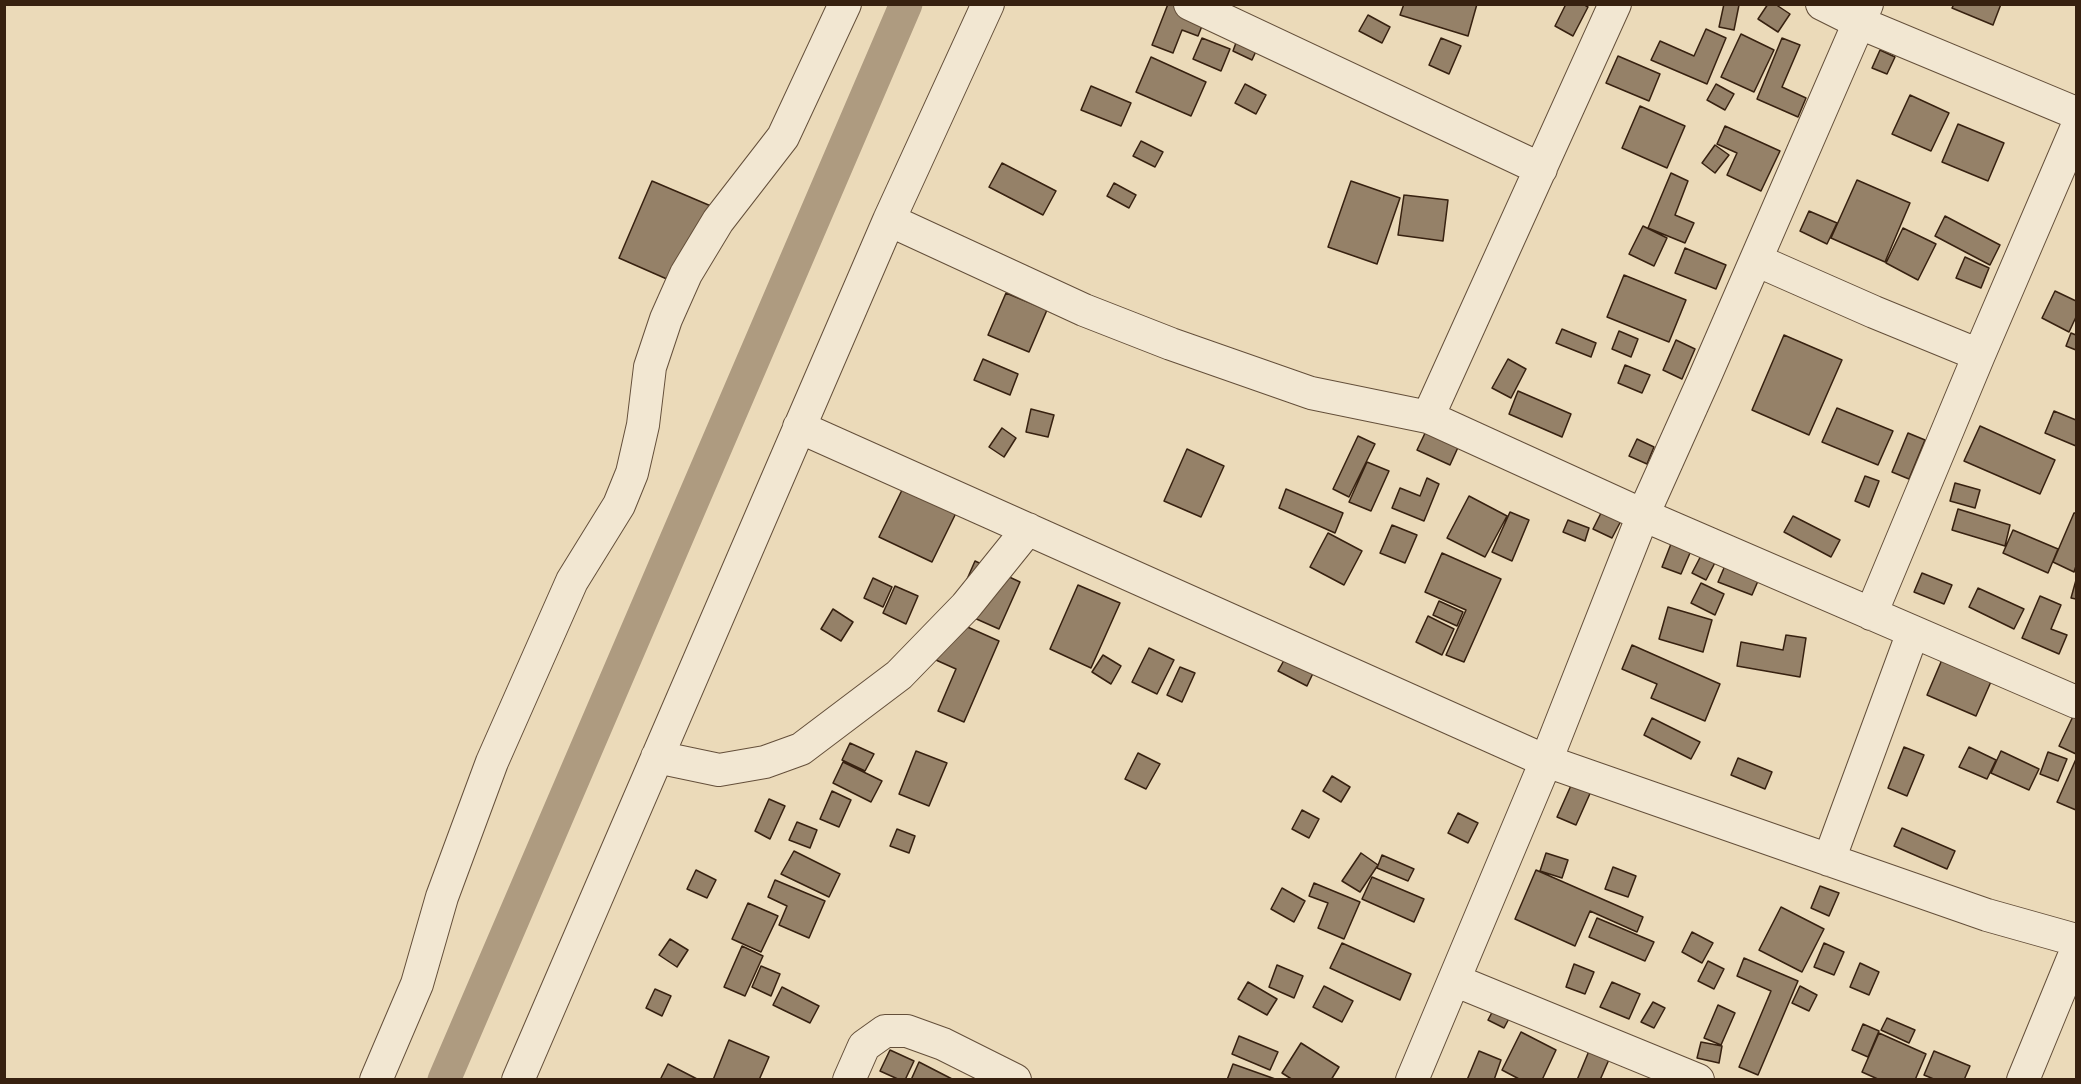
<!DOCTYPE html>
<html>
<head>
<meta charset="utf-8">
<style>
  body { margin:0 }
  #map { position:relative; width:2081px; height:1084px; overflow:hidden; background:#ebdab9; font-family:Vollkorn,serif }
  canvas { display:block }
  .frame { position:absolute; inset:0; border:6px solid #372110; pointer-events:none }
</style>
</head>
<body>
<div id="map">
<canvas width="2081" height="1084"></canvas>
<div class="frame"></div>
</div>
<script>
const ctx = document.querySelector('canvas').getContext('2d');
ctx.lineJoin = 'round';
function shape(rows) {
  const path = new Path2D();
  for (const r of rows) {
    path.moveTo(r[0], r[1]);
    for (let i = 2; i < r.length; i += 2) path.lineTo(r[i], r[i + 1]);
  }
  return path;
}
function stroke(path, color, width, dash) {
  ctx.strokeStyle = color;
  ctx.lineWidth = width;
  ctx.lineCap = dash ? 'butt' : 'round';
  ctx.setLineDash(dash || []);
  ctx.stroke(path);
}
function fillPath(path, color) {
  ctx.fillStyle = color;
  ctx.fill(path, 'evenodd');
}
const canal = shape([
  [444,1080,906,4]
]);
const building = shape([
  [1168,4,1178,4,1206,16,1198,36,1182,30,1173,53,1152,45,1168,4],
  [1404,4,1477,4,1468,36,1400,15,1404,4],
  [1566,4,1583,4,1588,7,1573,36,1555,26,1566,4],
  [1724,4,1739,5,1734,30,1719,27,1724,4],
  [1768,4,1775,4,1790,14,1778,32,1758,19,1768,4],
  [1954,4,2001,4,1993,25,1952,8,1954,4],
  [1368,15,1390,27,1382,43,1359,31,1368,15],
  [1241,29,1262,38,1252,60,1233,51,1241,29],
  [1706,29,1726,38,1707,84,1651,60,1660,41,1694,56,1706,29],
  [1741,34,1774,50,1754,92,1721,77,1741,34],
  [1202,38,1230,49,1221,71,1193,59,1202,38],
  [1441,38,1461,46,1449,74,1429,65,1441,38],
  [1782,38,1800,45,1782,87,1806,98,1798,117,1757,99,1782,38],
  [1880,50,1895,57,1887,74,1872,68,1880,50],
  [1618,56,1660,74,1649,101,1606,83,1618,56],
  [1151,57,1206,82,1191,116,1136,92,1151,57],
  [1245,84,1266,95,1256,114,1235,103,1245,84],
  [1716,84,1734,94,1725,110,1707,100,1716,84],
  [1091,86,1131,103,1121,126,1081,110,1091,86],
  [1910,95,1949,113,1931,151,1892,134,1910,95],
  [1640,106,1685,126,1667,168,1622,148,1640,106],
  [1958,124,2004,143,1988,181,1942,162,1958,124],
  [1725,126,1780,151,1761,191,1727,175,1737,153,1717,144,1725,126],
  [1141,141,1163,152,1155,167,1133,156,1141,141],
  [1715,145,1729,155,1715,173,1702,163,1715,145],
  [1002,163,1056,191,1043,215,989,187,1002,163],
  [1671,173,1688,181,1675,215,1694,223,1685,243,1648,228,1671,173],
  [1857,180,1910,203,1885,262,1831,238,1857,180],
  [652,181,718,209,685,287,619,258,652,181],
  [1351,181,1400,198,1377,264,1328,247,1351,181],
  [1114,183,1136,195,1129,208,1107,196,1114,183],
  [1404,195,1448,200,1443,241,1398,235,1404,195],
  [1809,211,1837,223,1827,244,1800,231,1809,211],
  [1945,216,2000,245,1990,265,1935,236,1945,216],
  [1643,226,1667,238,1654,266,1629,254,1643,226],
  [1903,228,1936,244,1918,280,1886,263,1903,228],
  [1685,248,1726,265,1716,289,1675,273,1685,248],
  [1965,257,1989,268,1981,288,1956,278,1965,257],
  [1624,275,1686,300,1669,342,1607,317,1624,275],
  [2055,291,2076,301,2076,317,2069,332,2042,318,2055,291],
  [1006,293,1047,310,1029,352,988,335,1006,293],
  [1562,329,1596,343,1591,357,1556,343,1562,329],
  [1619,331,1638,339,1631,357,1612,349,1619,331],
  [2071,333,2076,335,2076,350,2066,346,2071,333],
  [1784,335,1842,360,1809,435,1752,410,1784,335],
  [1676,340,1695,349,1682,379,1663,370,1676,340],
  [983,359,1018,374,1010,395,974,380,983,359],
  [1508,359,1526,369,1511,398,1492,388,1508,359],
  [1625,365,1650,375,1642,393,1618,383,1625,365],
  [1518,391,1571,414,1562,437,1509,414,1518,391],
  [1837,408,1893,431,1878,465,1822,442,1837,408],
  [1031,409,1054,415,1048,437,1026,432,1031,409],
  [2054,411,2076,420,2076,446,2045,433,2054,411],
  [1980,426,2055,460,2040,494,1964,461,1980,426],
  [1002,428,1016,438,1004,457,989,447,1002,428],
  [1427,429,1460,443,1450,465,1417,450,1427,429],
  [1908,433,1925,440,1909,479,1892,472,1908,433],
  [1358,436,1375,444,1349,497,1333,489,1358,436],
  [1637,439,1654,447,1647,464,1629,456,1637,439],
  [1187,449,1224,466,1201,517,1164,501,1187,449],
  [1367,462,1389,471,1371,511,1349,502,1367,462],
  [1865,476,1879,481,1869,507,1855,501,1865,476],
  [1427,478,1439,484,1424,521,1392,508,1400,488,1420,496,1427,478],
  [1955,483,1980,490,1975,508,1950,501,1955,483],
  [904,486,957,511,932,562,879,537,904,486],
  [1286,489,1343,513,1335,533,1279,508,1286,489],
  [1469,496,1507,516,1485,557,1447,538,1469,496],
  [1604,507,1623,517,1612,538,1593,529,1604,507],
  [1958,509,2010,525,2005,546,1952,530,1958,509],
  [1510,512,1529,520,1512,561,1492,552,1510,512],
  [2074,513,2076,513,2076,566,2074,572,2053,562,2074,513],
  [1793,516,1840,540,1831,557,1784,532,1793,516],
  [1568,520,1589,528,1585,541,1563,532,1568,520],
  [1392,525,1417,535,1405,563,1380,553,1392,525],
  [2013,530,2058,549,2048,573,2003,553,2013,530],
  [1676,531,1696,539,1681,574,1662,567,1676,531],
  [1328,533,1362,551,1344,585,1310,567,1328,533],
  [1706,546,1720,553,1706,580,1692,573,1706,546],
  [1442,553,1501,579,1464,662,1446,655,1466,610,1425,592,1442,553],
  [975,561,1020,582,999,629,954,609,975,561],
  [1727,561,1761,574,1752,595,1718,582,1727,561],
  [1922,573,1952,585,1944,604,1914,592,1922,573],
  [873,578,892,587,883,607,864,598,873,578],
  [2076,580,2076,599,2071,598,2076,580],
  [1701,583,1724,594,1715,615,1691,603,1701,583],
  [1078,585,1120,603,1091,668,1050,649,1078,585],
  [895,586,918,596,906,624,883,613,895,586],
  [1978,588,2024,609,2014,629,1969,607,1978,588],
  [2040,596,2061,605,2051,629,2067,635,2059,654,2022,638,2040,596],
  [1439,601,1463,612,1457,626,1433,615,1439,601],
  [1668,607,1712,620,1703,652,1659,639,1668,607],
  [833,609,853,622,841,641,821,629,833,609],
  [1428,616,1454,629,1442,655,1416,642,1428,616],
  [945,617,999,641,964,722,938,711,956,669,927,656,945,617],
  [1786,635,1806,638,1800,677,1737,666,1741,642,1783,650,1786,635],
  [1632,645,1720,684,1705,721,1651,698,1657,684,1622,669,1632,645],
  [1149,648,1174,660,1157,694,1132,682,1149,648],
  [1103,655,1121,666,1111,684,1092,672,1103,655],
  [1287,655,1315,669,1307,686,1278,671,1287,655],
  [1944,655,1993,677,1976,716,1927,695,1944,655],
  [1180,667,1195,673,1182,702,1167,695,1180,667],
  [2076,710,2076,754,2059,746,2076,710],
  [1652,718,1700,742,1691,759,1644,735,1652,718],
  [850,743,874,754,865,771,842,760,850,743],
  [1904,747,1924,755,1907,796,1888,788,1904,747],
  [1969,747,1996,760,1987,779,1959,767,1969,747],
  [916,751,947,763,929,806,899,794,916,751],
  [2001,751,2039,769,2029,790,1991,773,2001,751],
  [2048,752,2067,759,2058,781,2040,774,2048,752],
  [1138,753,1160,764,1146,789,1125,779,1138,753],
  [1738,758,1772,772,1765,789,1731,775,1738,758],
  [2076,759,2076,810,2057,802,2076,759],
  [843,762,882,781,871,802,833,783,843,762],
  [1332,776,1350,787,1341,802,1323,791,1332,776],
  [1573,781,1592,789,1576,825,1557,817,1573,781],
  [832,791,851,800,839,827,820,819,832,791],
  [769,799,785,806,770,839,755,831,769,799],
  [1302,810,1319,819,1309,838,1292,829,1302,810],
  [1458,813,1478,823,1468,843,1448,833,1458,813],
  [797,822,817,830,810,848,789,840,797,822],
  [1902,828,1955,851,1947,869,1894,846,1902,828],
  [897,829,915,836,909,853,890,846,897,829],
  [794,851,840,874,829,897,781,874,794,851],
  [1361,853,1378,865,1360,892,1342,881,1361,853],
  [1546,853,1568,860,1562,878,1540,871,1546,853],
  [1382,855,1414,869,1408,881,1377,868,1382,855],
  [1613,867,1636,876,1628,897,1605,889,1613,867],
  [696,870,716,880,707,898,687,889,696,870],
  [1536,870,1643,917,1637,932,1590,911,1575,946,1515,919,1536,870],
  [1372,877,1424,899,1414,922,1362,899,1372,877],
  [775,880,825,901,809,938,779,925,787,906,768,897,775,880],
  [1314,883,1360,902,1344,939,1318,928,1328,903,1309,896,1314,883],
  [1820,886,1839,893,1829,916,1811,908,1820,886],
  [1282,888,1305,901,1294,922,1271,909,1282,888],
  [748,903,778,916,761,952,732,939,748,903],
  [1781,907,1824,929,1802,972,1759,950,1781,907],
  [1597,918,1654,942,1645,961,1589,937,1597,918],
  [1692,932,1713,943,1702,963,1682,952,1692,932],
  [670,939,688,950,677,967,659,955,670,939],
  [1342,943,1411,974,1400,1000,1330,968,1342,943],
  [1824,943,1844,952,1834,975,1814,967,1824,943],
  [742,946,763,956,745,996,724,987,742,946],
  [1744,958,1798,981,1758,1075,1739,1067,1771,991,1737,976,1744,958],
  [1708,961,1724,969,1714,989,1698,981,1708,961],
  [1860,963,1879,972,1869,995,1850,987,1860,963],
  [1574,964,1594,972,1585,994,1566,987,1574,964],
  [1277,965,1303,976,1294,998,1269,987,1277,965],
  [761,966,780,974,771,996,752,987,761,966],
  [1248,982,1277,999,1267,1015,1238,999,1248,982],
  [1612,982,1640,994,1629,1019,1600,1007,1612,982],
  [1324,986,1353,1001,1342,1022,1313,1007,1324,986],
  [1800,986,1817,995,1809,1011,1792,1003,1800,986],
  [782,987,819,1006,810,1023,773,1005,782,987],
  [655,989,671,996,662,1016,646,1008,655,989],
  [1653,1002,1665,1008,1654,1028,1641,1022,1653,1002],
  [1497,1003,1513,1011,1504,1028,1488,1020,1497,1003],
  [1718,1005,1735,1013,1721,1045,1704,1038,1718,1005],
  [1887,1018,1915,1030,1909,1043,1881,1030,1887,1018],
  [1863,1024,1879,1031,1868,1057,1852,1050,1863,1024],
  [1521,1032,1556,1050,1542,1080,1521,1080,1502,1070,1521,1032],
  [1879,1033,1926,1054,1915,1080,1880,1080,1862,1072,1879,1033],
  [1239,1036,1278,1052,1270,1070,1232,1054,1239,1036],
  [729,1040,769,1057,759,1080,713,1080,729,1040],
  [1701,1042,1722,1046,1719,1063,1697,1058,1701,1042],
  [1301,1043,1339,1067,1331,1080,1293,1080,1282,1073,1301,1043],
  [1591,1046,1611,1055,1600,1080,1577,1080,1591,1046],
  [890,1050,914,1061,905,1080,900,1080,880,1071,890,1050],
  [1479,1051,1501,1060,1494,1080,1467,1080,1479,1051],
  [1934,1051,1970,1066,1964,1080,1936,1080,1924,1075,1934,1051],
  [919,1062,954,1080,911,1080,919,1062],
  [668,1064,699,1080,660,1080,668,1064],
  [1233,1064,1278,1080,1227,1080,1233,1064]
]);
const minor = shape([
  [1190,4,1541,169],
  [1822,4,1860,23,2076,113],
  [889,220,1084,310,1171,344,1311,393,1428,417,1643,515,2076,702],
  [1756,260,1874,312,1979,355],
  [1428,417,1615,4],
  [799,427,1546,761,1987,915,2076,940],
  [1871,614,1979,355,2076,129],
  [657,757,719,770,765,762,801,749,899,675,966,606,1028,529],
  [1829,860,1913,632],
  [1454,980,1698,1080],
  [376,1080,417,984,442,897,492,762,572,581,619,505,632,473,643,425,650,367,666,319,686,274,718,221,783,137,845,4],
  [518,1080,889,220,988,4],
  [849,1080,864,1046,885,1031,907,1031,943,1044,1015,1080],
  [1412,1080,1546,761,1643,515,1704,379,1867,4],
  [2023,1080,2076,951]
]);
stroke(canal, '#ae9b80', 33);
fillPath(building, '#958168');
stroke(building, '#372110', 1.5);
stroke(minor, '#644f3a', 34);
stroke(minor, '#f2e7d2', 32);
</script>
</body>
</html>
